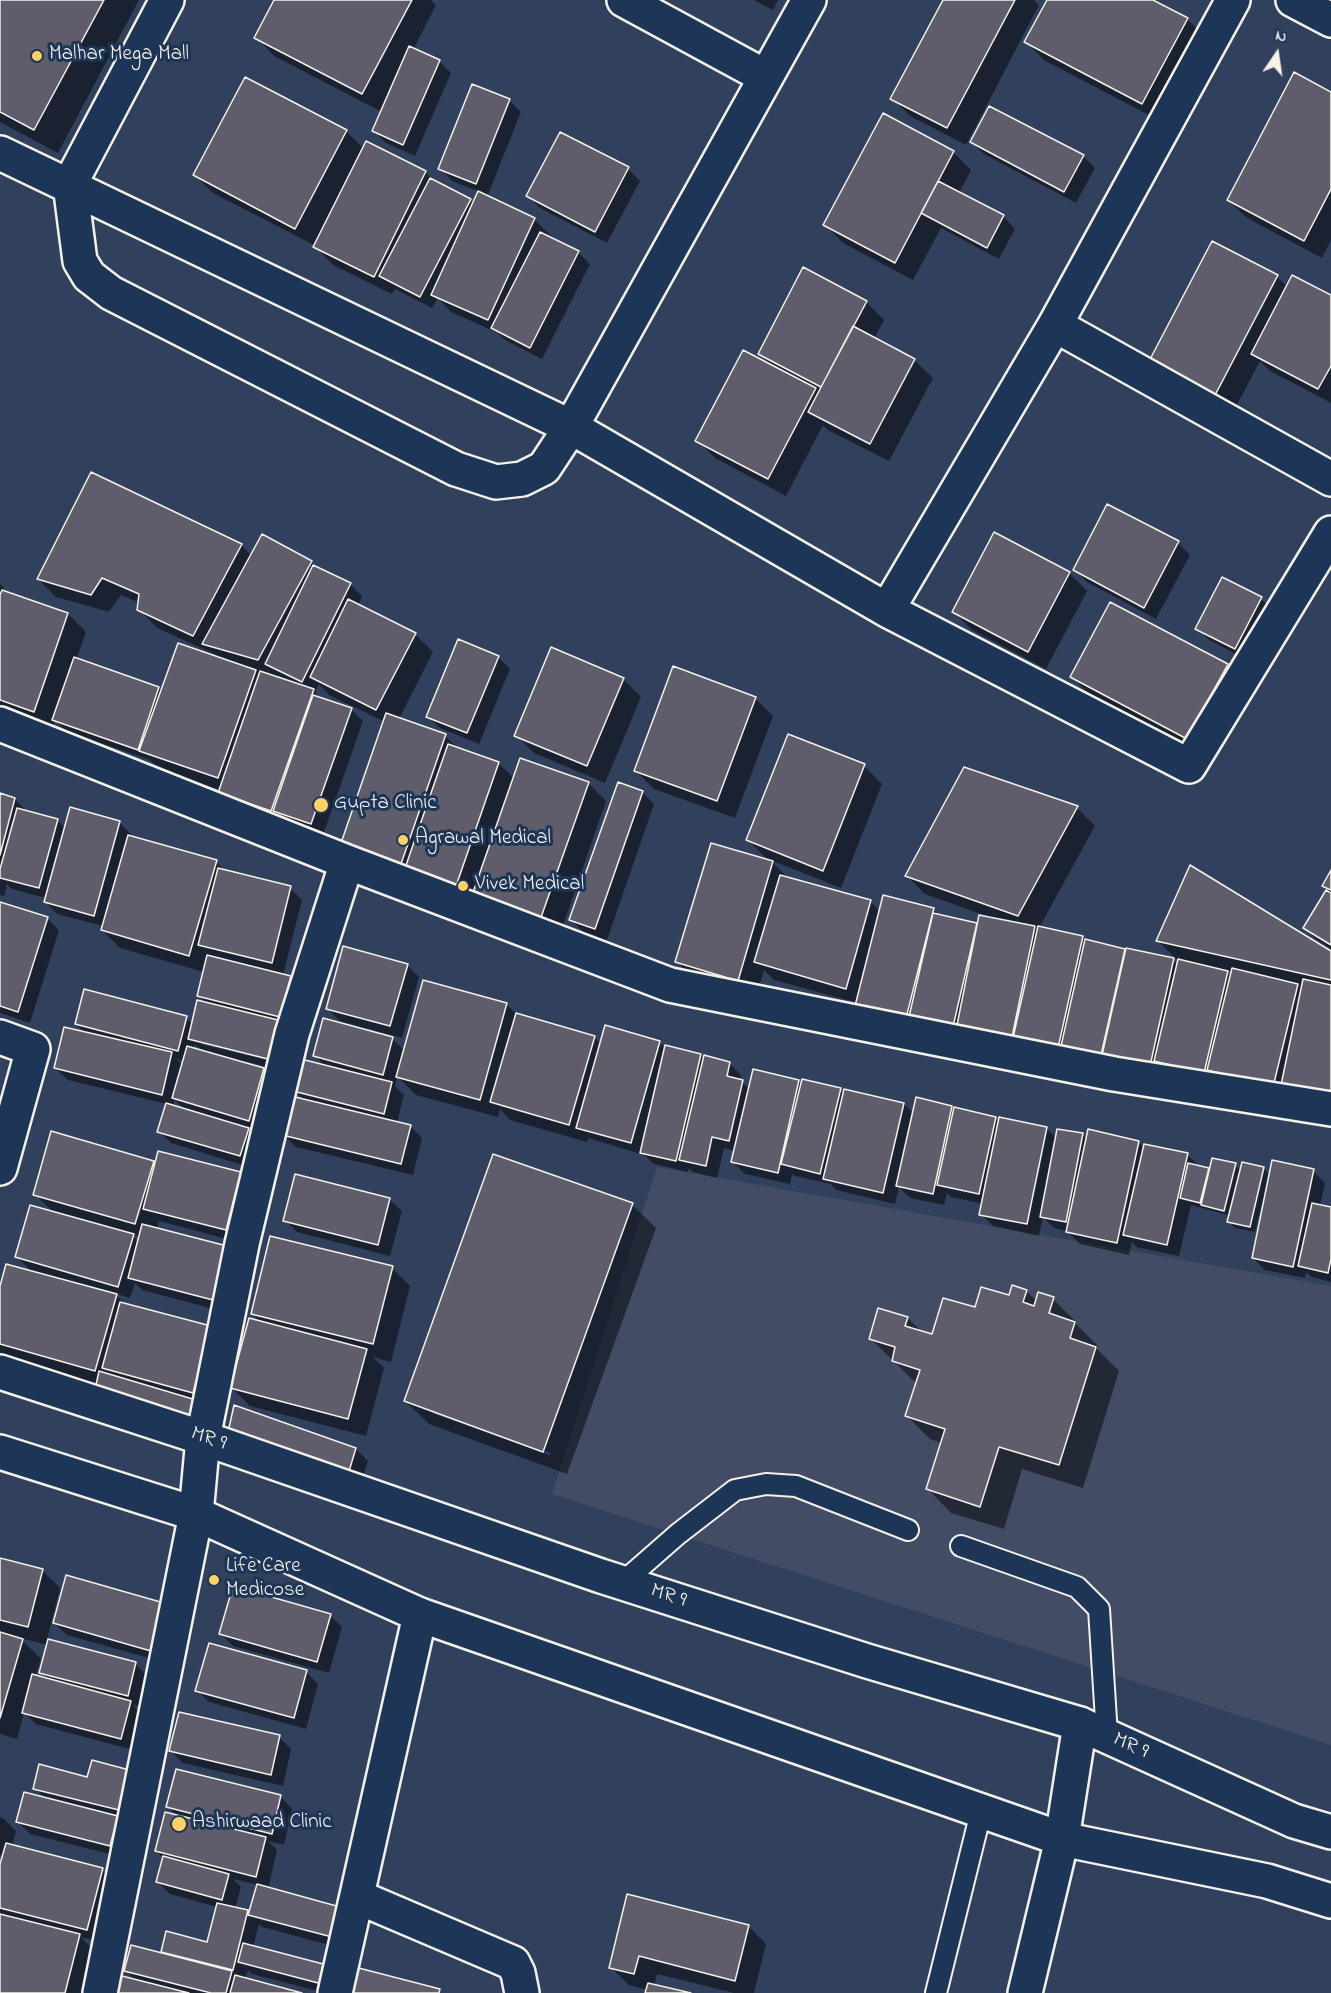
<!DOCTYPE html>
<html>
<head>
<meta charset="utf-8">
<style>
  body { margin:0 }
  #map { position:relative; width:1331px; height:1993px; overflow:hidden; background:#31415d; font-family:"Indie Flower",sans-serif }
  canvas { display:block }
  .north { position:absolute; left:1247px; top:24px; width:60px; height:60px; -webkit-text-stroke:4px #1d3557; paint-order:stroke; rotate:13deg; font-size:16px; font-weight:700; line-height:24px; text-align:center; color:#f4f1e8 }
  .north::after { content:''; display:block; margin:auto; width:21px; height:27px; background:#f4f1e8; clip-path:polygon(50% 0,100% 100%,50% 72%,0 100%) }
</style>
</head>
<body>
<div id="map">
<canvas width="1331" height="1993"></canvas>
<div class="north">N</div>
</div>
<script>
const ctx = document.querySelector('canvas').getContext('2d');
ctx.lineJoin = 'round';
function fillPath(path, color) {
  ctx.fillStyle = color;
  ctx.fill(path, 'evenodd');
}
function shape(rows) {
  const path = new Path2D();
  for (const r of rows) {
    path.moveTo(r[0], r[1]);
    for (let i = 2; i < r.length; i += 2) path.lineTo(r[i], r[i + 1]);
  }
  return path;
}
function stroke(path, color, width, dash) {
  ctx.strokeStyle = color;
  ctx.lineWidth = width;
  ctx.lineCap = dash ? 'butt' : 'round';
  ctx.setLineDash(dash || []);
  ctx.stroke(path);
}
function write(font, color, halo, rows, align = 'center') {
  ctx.font = font + ' "Indie Flower",sans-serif';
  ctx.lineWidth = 6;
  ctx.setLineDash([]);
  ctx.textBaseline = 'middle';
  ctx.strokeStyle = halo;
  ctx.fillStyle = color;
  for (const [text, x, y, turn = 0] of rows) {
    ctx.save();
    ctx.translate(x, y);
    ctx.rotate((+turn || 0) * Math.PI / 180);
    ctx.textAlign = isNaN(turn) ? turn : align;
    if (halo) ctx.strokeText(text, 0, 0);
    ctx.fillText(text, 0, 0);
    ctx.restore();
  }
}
const built = shape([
  [657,1167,1331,1286,1331,1745,552,1494]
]);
const shadow = shape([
  [0,0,139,0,58,153,0,122],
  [276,0,431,0,436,5,413,50,439,61,451,73,415,156,386,143,374,131,382,112,274,56,256,37],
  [754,0,778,0,773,10],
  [944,0,1034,0,1039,5,966,145,910,116,892,98],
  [1049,0,1150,0,1187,19,1205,37,1160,121,1044,60,1026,42],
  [1331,93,1331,240,1322,258,1247,218,1228,200],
  [509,100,521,112,487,197,534,219,552,237,551,239,578,252,590,264,542,359,505,340,498,333,451,312,438,298,432,308,395,289,392,294,333,265,314,245,213,193,195,175,346,131,364,149,367,143,425,172,435,182,474,204,480,192,452,181,440,168],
  [971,142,1083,156,1095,168,1076,203,984,154],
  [953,152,971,170,959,193,1003,216,1015,229,999,259,941,228,913,280,843,243,825,225],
  [628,169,640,181,607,243,540,208,528,196],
  [1213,243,1277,277,1288,287,1331,297,1331,403,1270,371,1260,361,1231,416,1167,383],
  [866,302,884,320,874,339,914,360,933,378,889,461,828,430,823,425,786,496,715,458,697,440,773,366,760,354],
  [1108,506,1178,543,1190,555,1156,619,1087,582,1075,570],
  [263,536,311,562,318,569,350,584,362,596,358,606,415,634,433,652,399,719,445,736,460,750,498,763,515,779,588,783,606,801,558,940,361,861,385,722,329,695,319,684,315,693,321,699,351,709,363,721,323,835,238,810,220,792,221,790,159,769,150,760,66,731,55,720,52,729,0,711,0,584,4,587,2,591,68,614,86,632,76,660,158,688,162,692,217,655,157,628,139,609,140,603,121,595,109,612,56,597,38,579,241,545,252,556],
  [278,675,287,680,286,681,277,677],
  [1069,573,1087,591,1046,669,972,630,954,612],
  [1261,599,1273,611,1247,660,1209,640,1197,628],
  [498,657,510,669,479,744,440,728,427,716],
  [1227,665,1245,683,1206,756,1090,695,1072,677],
  [623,679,641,697,605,783,534,753,516,735],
  [755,698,773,716,735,818,654,789,636,771],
  [864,766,882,784,841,888,770,860,789,879,870,901,880,912,933,910,939,915,976,924,979,926,987,916,925,894,907,876,1077,808,1095,826,1039,928,1082,938,1086,941,1173,960,1178,965,1179,960,1176,959,1158,941,1331,952,1331,1110,1030,1050,774,980,764,970,756,998,695,980,677,962,769,861,748,840],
  [1225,970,1233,972,1232,977],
  [642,792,654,804,607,940,583,932,571,919],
  [0,795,15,799,27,812,58,821,66,829,71,809,120,823,132,835,131,838,216,862,226,871,290,888,302,900,283,975,290,977,302,989,280,1070,244,1061,243,1064,263,1070,276,1082,261,1132,247,1127,260,1141,252,1168,171,1143,159,1131,167,1104,68,1080,55,1068,86,1034,76,1024,186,1018,193,1024,207,1004,199,996,204,972,120,948,102,930,103,926,57,914,45,901,46,898,12,889,7,884,4,896,0,895],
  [201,1041,276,1059,275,1062,201,1044],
  [195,1044,203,1052,193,1050],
  [176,1059,184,1061,183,1065],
  [175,1100,186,1110,173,1106],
  [1331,873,1331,949,1317,940,1305,928,1328,889,1324,886],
  [0,904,47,918,59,930,30,1023,0,1013],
  [407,965,419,977,402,1038,340,1021,328,1009],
  [506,1004,516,1014,595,1038,601,1044,659,1042,665,1048,700,1055,704,1059,729,1063,741,1075,740,1081,750,1089,799,1082,802,1085,840,1090,844,1094,904,1104,914,1114,951,1107,954,1111,995,1118,1000,1123,1046,1128,1057,1139,1082,1135,1088,1140,1089,1131,1139,1143,1144,1148,1187,1154,1200,1167,1211,1170,1235,1165,1241,1171,1263,1168,1271,1176,1313,1171,1325,1183,1320,1206,1331,1209,1331,1282,1312,1277,1306,1272,1305,1278,1265,1270,1253,1258,1264,1207,1261,1207,1255,1232,1235,1228,1229,1222,1231,1216,1191,1205,1179,1256,1136,1247,1132,1242,1129,1255,1080,1244,1067,1231,1054,1228,1043,1217,1039,1236,993,1226,981,1214,983,1204,951,1197,947,1193,944,1205,910,1198,899,1187,895,1204,836,1190,831,1184,795,1176,792,1174,790,1184,745,1174,733,1162,735,1151,724,1148,717,1178,693,1172,689,1168,688,1172,654,1164,644,1155,588,1138,587,1142,510,1120,500,1109,498,1117,416,1095,397,1076,395,1086,404,1095,397,1123,410,1126,422,1138,413,1175,296,1147,284,1135,305,1101,295,1091,326,1067,314,1055,392,1039,405,1051],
  [159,1152,241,1174,253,1186,238,1242,159,1221,157,1229,227,1247,225,1312,142,1290,135,1283,130,1298,114,1293,125,1304,210,1328,205,1404,98,1384,5,1358,0,1353,0,1292,32,1272,17,1257,54,1213,35,1194,153,1162,156,1165],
  [132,1235,140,1237,139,1242],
  [389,1199,402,1211,390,1256,297,1232,285,1220],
  [632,1205,656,1228,567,1474,429,1424,405,1401],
  [432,1410,551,1453,550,1455,432,1413],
  [392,1268,410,1286,391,1362,373,1357,384,1368,366,1436,250,1406,232,1388,262,1323,252,1314],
  [1026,1291,1037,1301,1053,1299,1076,1322,1076,1324,1098,1346,1097,1349,1119,1371,1083,1488,1022,1469,1004,1529,951,1513,928,1489,942,1443,930,1439,907,1416,917,1384,870,1338,908,1318,923,1333,933,1336,976,1309],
  [240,1448,356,1449,368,1461,359,1489],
  [0,1559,42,1570,60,1588,47,1640,135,1663,147,1676,140,1707,133,1705,142,1714,133,1750,36,1724,24,1713,17,1739,0,1734],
  [20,1638,48,1645,41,1672,49,1680,35,1677,41,1659],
  [163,1605,163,1662,67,1635,54,1623],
  [330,1615,342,1627,329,1673,233,1646,221,1634],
  [306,1672,318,1684,306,1729,209,1702,197,1690],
  [279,1737,291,1749,283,1786,183,1763,171,1751],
  [132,1772,122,1857,30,1834,18,1822,45,1799,35,1788],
  [280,1796,292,1809,284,1845,268,1841,277,1850,268,1889,339,1908,344,1949,262,1927,259,1924,253,1947,326,1966,325,1993,252,1974,248,1970,245,1979,296,1993,120,1993,136,1981,126,1970,162,1954,167,1933,208,1944,217,1907,170,1894,158,1882,164,1858,156,1851,177,1816,168,1807],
  [233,1879,258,1885,250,1915,247,1912,235,1909,241,1887],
  [0,1817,4,1819,16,1831,12,1846,102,1870,114,1882,99,1942,81,1937,97,1954,87,1993,0,1993,0,1916,3,1916,0,1914,0,1864,1,1865,4,1856,0,1855],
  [628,1896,748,1926,766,1944,754,1993,734,1993,657,1974,654,1986,684,1993,647,1993,648,1990,629,1985,610,1967]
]);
const building = shape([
  [0,0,104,0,34,130,0,112,0,0],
  [274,0,412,0,362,94,254,38,274,0],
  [943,0,1015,0,947,128,890,99,943,0],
  [1047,0,1153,0,1188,18,1142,104,1024,42,1047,0],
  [409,46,440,60,403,145,372,131,409,46],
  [1294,72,1331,92,1331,189,1304,241,1227,200,1294,72],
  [245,77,347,130,295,229,193,175,245,77],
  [472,84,510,99,476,184,438,169,472,84],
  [989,106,1084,155,1064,192,970,142,989,106],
  [883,113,954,151,895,263,823,225,883,113],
  [560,132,629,167,595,232,526,196,560,132],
  [366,141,426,171,374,277,313,247,366,141],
  [430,178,471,199,420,297,379,276,430,178],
  [938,181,1004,215,987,248,921,213,938,181],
  [478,191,535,218,488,320,431,295,478,191],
  [540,232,579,251,530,348,491,328,540,232],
  [1212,241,1278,275,1213,399,1147,365,1212,241],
  [803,267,867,301,821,387,758,354,803,267],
  [1292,275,1331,295,1331,366,1318,389,1251,354,1292,275],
  [853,326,915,359,870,444,808,412,853,326],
  [743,350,816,388,768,479,695,441,743,350],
  [91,472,242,544,193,636,137,610,139,594,102,578,91,595,37,579,91,472],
  [1107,504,1179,541,1144,608,1073,570,1107,504],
  [994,532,1070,572,1028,652,952,612,994,532],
  [262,534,312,561,258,660,202,644,262,534],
  [313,565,351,583,302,682,265,664,313,565],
  [1222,577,1262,597,1235,649,1195,629,1222,577],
  [2,590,68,613,34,712,0,700,0,595,2,590],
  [348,599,416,633,376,710,310,677,348,599],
  [1110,602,1228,664,1187,739,1070,677,1110,602],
  [458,639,499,656,467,733,426,717,458,639],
  [178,643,256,670,218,778,139,751,178,643],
  [551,647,624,678,587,766,514,736,551,647],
  [74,657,159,687,138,750,52,720,74,657],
  [673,666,756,697,717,801,634,771,673,666],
  [260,671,314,689,271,811,218,793,260,671],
  [313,695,352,708,311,824,273,811,313,695],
  [386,713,446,734,401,864,341,843,386,713],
  [788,734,865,764,823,871,746,840,788,734],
  [448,744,499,762,455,889,404,871,448,744],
  [520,758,589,782,539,923,471,898,520,758],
  [964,767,1078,806,1018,916,905,876,964,767],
  [618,782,643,791,595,929,569,920,618,782],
  [0,793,15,798,0,855,0,793],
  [70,807,120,821,94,916,44,902,70,807],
  [17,808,58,819,39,888,0,878,0,869,17,808],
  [128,835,217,860,189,956,101,930,128,835],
  [711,843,773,861,738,981,675,962,711,843],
  [1190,865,1331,951,1331,980,1156,941,1190,865],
  [218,868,291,886,272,963,198,945,218,868],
  [1331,870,1331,890,1322,886,1331,870],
  [780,875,871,900,846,989,754,962,780,875],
  [1326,890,1331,893,1331,945,1303,928,1326,890],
  [883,895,934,908,906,1018,855,1006,883,895],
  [0,902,48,917,18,1012,0,1006,0,902],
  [933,913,977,923,952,1031,908,1021,933,913],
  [979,915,1035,926,1011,1042,956,1030,979,915],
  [1038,926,1083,936,1058,1048,1013,1038,1038,926],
  [1085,939,1125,949,1101,1055,1061,1046,1085,939],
  [343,946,408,964,390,1026,326,1009,343,946],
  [1126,948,1174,958,1150,1066,1102,1055,1126,948],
  [207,955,291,976,280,1017,197,996,207,955],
  [1178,959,1228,971,1204,1073,1154,1061,1178,959],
  [1232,968,1298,984,1273,1087,1207,1070,1232,968],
  [1303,979,1331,985,1331,1096,1281,1085,1303,979],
  [423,980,507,1003,480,1100,396,1077,423,980],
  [84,989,187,1016,178,1051,75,1024,84,989],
  [197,1000,278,1020,268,1059,188,1039,197,1000],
  [516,1013,595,1036,569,1125,490,1102,516,1013],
  [323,1018,393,1037,383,1075,313,1056,323,1018],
  [605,1025,660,1041,631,1143,576,1128,605,1025],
  [64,1027,172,1052,162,1095,54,1068,64,1027],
  [665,1045,701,1054,676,1161,640,1153,665,1045],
  [187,1046,264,1068,249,1121,172,1098,187,1046],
  [704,1055,730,1062,727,1076,743,1080,729,1141,712,1137,706,1166,679,1160,704,1055],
  [301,1059,392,1082,384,1114,293,1091,301,1059],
  [753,1069,799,1080,778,1173,731,1162,753,1069],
  [802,1079,841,1088,820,1174,781,1164,802,1079],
  [844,1089,904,1103,883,1193,823,1179,844,1089],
  [291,1096,411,1125,401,1164,282,1135,291,1096],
  [916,1097,952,1106,933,1194,896,1186,916,1097],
  [166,1103,249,1128,240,1156,157,1132,166,1103],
  [954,1107,996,1117,979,1194,937,1185,954,1107],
  [999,1117,1047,1127,1027,1224,979,1215,999,1117],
  [1057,1129,1083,1133,1066,1222,1040,1217,1057,1129],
  [1088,1129,1139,1141,1117,1243,1066,1232,1088,1129],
  [51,1131,154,1161,135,1224,33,1195,51,1131],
  [1144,1144,1188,1153,1167,1245,1123,1235,1144,1144],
  [158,1151,241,1172,226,1230,143,1209,158,1151],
  [493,1154,633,1203,543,1452,404,1401,493,1154],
  [1212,1158,1236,1163,1224,1211,1201,1205,1212,1158],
  [1272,1160,1314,1169,1293,1267,1252,1258,1272,1160],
  [1242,1162,1264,1167,1250,1227,1227,1222,1242,1162],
  [1188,1163,1209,1168,1200,1203,1180,1198,1188,1163],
  [295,1174,390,1198,378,1245,283,1221,295,1174],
  [1312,1203,1331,1207,1331,1259,1328,1273,1298,1266,1312,1203],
  [30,1205,134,1234,118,1287,15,1257,30,1205],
  [142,1224,227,1246,213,1300,128,1278,142,1224],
  [270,1236,393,1266,373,1344,251,1314,270,1236],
  [6,1264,117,1294,95,1371,0,1344,0,1286,6,1264],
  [1012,1285,1027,1290,1023,1302,1034,1306,1038,1292,1054,1297,1049,1313,1075,1322,1070,1338,1096,1347,1059,1465,999,1447,980,1507,926,1489,945,1429,905,1416,920,1370,892,1361,895,1347,869,1339,878,1308,908,1317,905,1326,932,1334,943,1298,975,1307,981,1287,1009,1295,1012,1285],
  [120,1302,211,1326,193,1393,102,1368,120,1302],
  [249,1318,367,1349,348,1419,230,1388,249,1318],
  [99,1371,196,1400,189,1423,94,1394,99,1371],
  [234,1405,356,1448,347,1478,227,1437,234,1405],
  [0,1558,43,1569,28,1627,0,1620,0,1558],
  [66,1575,164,1603,151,1651,53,1623,66,1575],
  [233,1586,331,1614,317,1662,219,1634,233,1586],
  [0,1632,23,1639,0,1718,0,1632],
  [48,1639,136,1662,128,1696,39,1673,48,1639],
  [209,1643,307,1670,294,1718,195,1691,209,1643],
  [32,1674,131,1701,121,1739,22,1713,32,1674],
  [179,1712,280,1735,271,1775,169,1751,179,1712],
  [92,1760,133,1771,123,1811,33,1789,39,1764,87,1777,92,1760],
  [176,1769,281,1795,272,1834,166,1807,176,1769],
  [24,1792,118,1816,110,1846,16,1822,24,1792],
  [165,1812,266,1837,256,1877,155,1851,165,1812],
  [6,1843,103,1868,87,1930,0,1908,0,1864,6,1843],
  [163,1856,229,1874,222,1900,156,1882,163,1856],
  [257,1884,340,1907,332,1937,248,1915,257,1884],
  [627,1894,749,1925,735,1981,639,1956,634,1974,609,1968,627,1894],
  [217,1903,248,1910,233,1970,161,1952,166,1931,207,1942,217,1903],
  [0,1914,80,1934,65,1993,0,1993,0,1914],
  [243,1943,327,1965,322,1984,238,1962,243,1943],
  [131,1945,232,1971,226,1993,211,1993,124,1971,131,1945],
  [351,1966,440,1989,439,1993,344,1993,351,1966],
  [235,1975,302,1993,230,1993,235,1975],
  [122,1976,189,1993,118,1993,122,1976],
  [648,1983,691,1993,645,1993,648,1983]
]);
const lane = shape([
  [961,1546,1077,1587,1099,1609,1107,1736],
  [622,1583,678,1534,735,1490,766,1484,796,1486,908,1530],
  [936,1993,981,1812]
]);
const street = shape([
  [167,0,70,184,80,261,89,276,111,293,456,469,496,482,522,479,544,468,571,427,809,0],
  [624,0,766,77],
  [1293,0,1331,20],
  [0,153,571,427,887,610,1189,766,1331,533],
  [1055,325,1331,479],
  [887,610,1055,325,1233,0],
  [0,724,347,862,670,985,1114,1074,1331,1109],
  [0,1037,33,1049,0,1168],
  [358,1897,513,1963,518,1973,522,1993],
  [100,1993,196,1514,203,1438,242,1244,292,1034,347,862],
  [335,1993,420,1615],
  [1025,1993,1062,1839,1080,1724]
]);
const secondary = shape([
  [0,1372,203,1438,601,1576,867,1661,1080,1724,1294,1821,1331,1832],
  [0,1452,196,1514,420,1615,1062,1839,1267,1881,1331,1901]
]);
const markers = [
  [37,56,6,"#ffd166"],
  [321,805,8,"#ffd166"],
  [403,840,6,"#ffd166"],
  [463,886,6,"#ffd166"],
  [214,1580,6,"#ffd166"],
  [179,1824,8,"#ffd166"]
];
const poiNames = [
  ["Malhar Mega Mall",49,56],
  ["Gupta Clinic",334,805],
  ["Agrawal Medical",415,840],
  ["Vivek Medical",475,886],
  ["Life Care",226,1568],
  ["Medicose",226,1592],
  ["Ashirwaad Clinic",192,1824]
];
const streetNames = [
  ["MR 9",208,1440,19],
  ["MR 9",668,1597,18],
  ["MR 9",1130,1747,24]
];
fillPath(built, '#434c65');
fillPath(shadow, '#0007');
fillPath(building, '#5f5c6c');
stroke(building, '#f4f1e8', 1.5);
stroke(lane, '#f4f1e8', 24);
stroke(street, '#f4f1e8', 38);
stroke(secondary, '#f4f1e8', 38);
stroke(lane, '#1d3557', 20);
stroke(street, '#1d3557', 33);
stroke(secondary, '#1d3557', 33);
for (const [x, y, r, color] of markers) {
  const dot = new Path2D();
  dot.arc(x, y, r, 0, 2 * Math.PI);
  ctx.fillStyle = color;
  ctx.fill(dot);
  stroke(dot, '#1d3557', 2);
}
write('21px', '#f4f1e8', '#1d3557', poiNames, 'left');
write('21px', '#f4f1e8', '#1d3557', streetNames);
</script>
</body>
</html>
